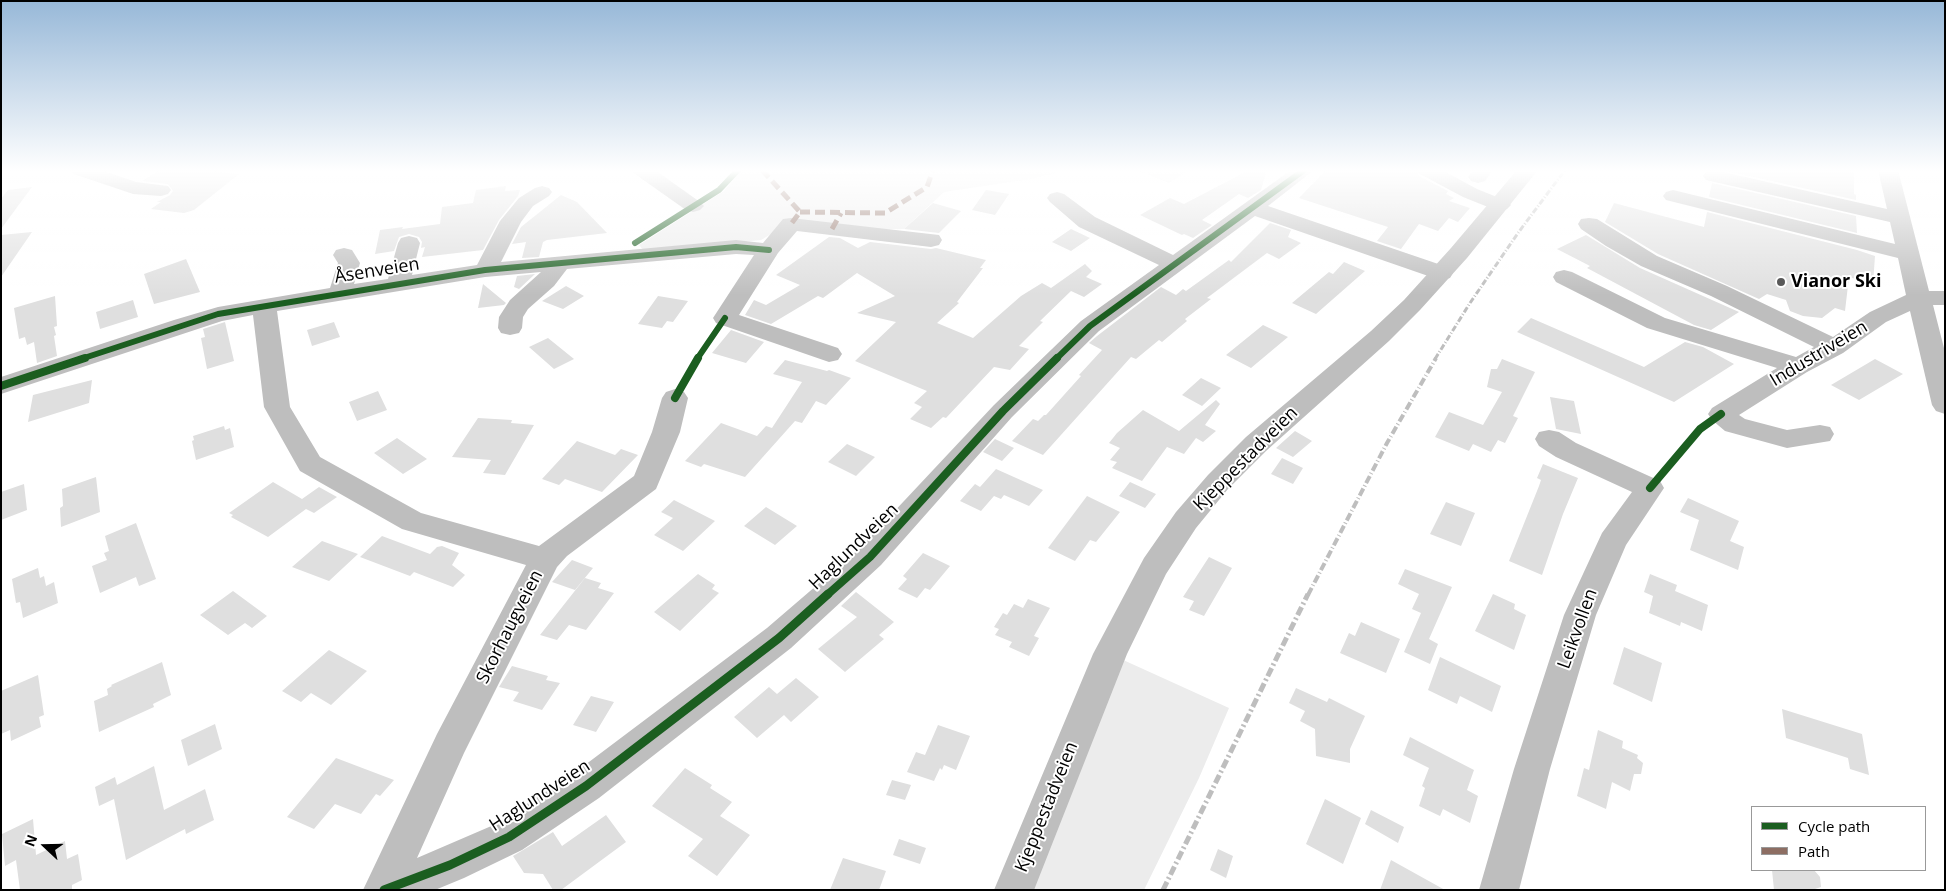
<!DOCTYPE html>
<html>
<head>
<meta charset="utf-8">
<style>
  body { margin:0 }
  #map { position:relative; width:1946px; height:891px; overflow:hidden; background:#fff; font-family:"Open Sans",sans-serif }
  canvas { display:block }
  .frame { position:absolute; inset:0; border:2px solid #000; pointer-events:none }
  .legend { position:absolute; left:1751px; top:806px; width:175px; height:65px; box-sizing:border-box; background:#fff; border:1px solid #999; margin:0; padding:6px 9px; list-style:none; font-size:15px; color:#000 }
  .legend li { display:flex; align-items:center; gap:10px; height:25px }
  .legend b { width:25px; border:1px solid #999 }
  .north { position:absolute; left:20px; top:821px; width:50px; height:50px; -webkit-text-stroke:4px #fff; paint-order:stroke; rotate:291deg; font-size:14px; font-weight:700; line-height:20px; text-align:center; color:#000 }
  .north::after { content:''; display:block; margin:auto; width:18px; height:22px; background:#000; clip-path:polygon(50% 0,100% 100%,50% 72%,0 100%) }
</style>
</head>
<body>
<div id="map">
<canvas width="1946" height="891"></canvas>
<div class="frame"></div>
<ul class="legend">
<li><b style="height:6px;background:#1b5e20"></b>Cycle path</li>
<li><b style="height:6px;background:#8d6e63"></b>Path</li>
</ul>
<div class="north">N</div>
</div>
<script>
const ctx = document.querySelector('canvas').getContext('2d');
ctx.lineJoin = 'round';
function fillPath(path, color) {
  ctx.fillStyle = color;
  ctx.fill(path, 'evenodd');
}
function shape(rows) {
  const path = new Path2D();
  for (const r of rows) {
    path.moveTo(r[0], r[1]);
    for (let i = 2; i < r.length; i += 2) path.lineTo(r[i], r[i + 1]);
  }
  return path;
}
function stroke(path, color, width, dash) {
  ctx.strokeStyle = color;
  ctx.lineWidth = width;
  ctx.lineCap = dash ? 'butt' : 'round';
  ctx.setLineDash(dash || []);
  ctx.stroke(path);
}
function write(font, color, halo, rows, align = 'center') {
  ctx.font = font + ' "Open Sans",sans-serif';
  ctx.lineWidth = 4;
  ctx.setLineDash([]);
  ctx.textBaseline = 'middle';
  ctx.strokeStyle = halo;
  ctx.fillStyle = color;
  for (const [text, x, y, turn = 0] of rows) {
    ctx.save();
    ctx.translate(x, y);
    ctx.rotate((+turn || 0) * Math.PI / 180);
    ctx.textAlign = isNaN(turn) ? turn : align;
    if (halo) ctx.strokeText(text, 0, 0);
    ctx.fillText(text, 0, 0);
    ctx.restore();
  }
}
const green = shape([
  [742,170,1068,170,1031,179,944,192,904,229,776,231,761,240,644,251,639,245,724,191],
  [1137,170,1189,170,1169,183],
  [1110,654,1229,708,1199,778,1144,890,1014,890]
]);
const building = shape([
  [160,170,201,170,239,174,194,210,184,213,151,209,161,202,157,202,170,195,173,191,168,184,142,181],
  [1249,170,1271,170,1266,173,1261,190,1248,198,1239,194,1202,220,1212,225,1193,238,1184,234,1182,235,1140,215,1170,198,1184,204],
  [1326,170,1415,170,1419,176,1448,191,1446,194,1454,198,1449,201,1470,208,1458,222,1449,218,1438,231,1419,224,1401,249,1377,241,1388,227,1299,198],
  [1723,170,1854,170,1854,194,1856,195,1856,200],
  [1712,183,1856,216,1857,233,1709,197],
  [506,186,505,191,520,190,518,196,499,220,483,250,422,257,425,247,421,248,422,242,419,237,409,234,399,237,394,251,375,254,380,230,403,227,402,229,440,224,442,207,473,203,476,190],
  [32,187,1,229,1,199,8,190],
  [986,190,1009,194,995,215,972,210],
  [561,195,577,202,607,233,547,240,543,242,539,257,522,258,526,242,512,244,521,227],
  [933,203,961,211,939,233,904,229],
  [1614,203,1704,227,1707,212,1857,250,1875,256,1873,284,1849,277,1845,311,1835,308,1822,318,1803,316,1790,311,1786,300,1767,294,1759,299,1658,254,1605,222],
  [1270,223,1291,230,1288,237,1301,243,1279,259,1267,253,1207,298,1211,299,1185,319,1187,321,1162,342,1159,340,1136,359,1131,357,1043,455,1012,441,1033,419,1038,421,1044,415,1046,415,1081,376,1079,375,1102,350,1089,343,1097,336,1161,287,1176,295,1183,289,1186,291,1229,260,1231,262],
  [1071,229,1090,238,1071,251,1052,242],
  [32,232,1,277,1,235],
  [1586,235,1640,268,1739,312,1711,330,1694,325,1587,268,1590,266,1557,249],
  [829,237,840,238,858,248,870,242,931,249,936,248,986,260,980,268,983,268,957,302,959,303,937,323,973,338,1021,296,1042,283,1051,288,1085,264,1092,271,1086,277,1102,284,1084,297,1071,291,1040,321,1043,322,1019,346,1029,349,1010,370,994,367,946,418,943,417,931,428,910,419,922,407,914,403,927,391,855,361,896,322,857,313,895,296,857,273,823,298,818,296,771,324,745,315,754,300,766,305,800,285,776,275],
  [186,259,200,292,154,304,144,274],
  [1344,262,1365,271,1316,314,1292,303,1329,272,1333,274],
  [535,274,519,289,514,287,517,276],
  [483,284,506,303,504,305,478,308],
  [566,286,584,296,563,309,542,301],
  [55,296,57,326,54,327,56,335,54,336,57,356,37,363,34,342,27,345,25,337,19,339,14,308],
  [658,296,688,301,673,322,667,321,662,328,638,324],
  [133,300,138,317,100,329,96,312],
  [1531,318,1644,367,1685,342,1703,347,1734,364,1674,402,1517,332],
  [225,322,234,361,207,369,201,338,205,337,203,329],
  [334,322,340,337,312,346,307,330],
  [1263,325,1288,337,1251,368,1226,355],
  [731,330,764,342,746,363,712,353],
  [548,338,574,359,554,369,529,347],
  [1502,359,1535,372,1513,416,1518,418,1505,443,1498,440,1491,452,1473,444,1469,451,1435,437,1449,412,1483,425,1502,392,1487,387,1491,369,1497,369],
  [1875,359,1903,374,1859,400,1831,385],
  [785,360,827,371,829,370,851,378,826,405,816,401,802,423,795,421,745,477,704,464,701,467,685,461,721,423,757,436,766,426,772,428,802,382,773,374],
  [1201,378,1221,388,1202,406,1182,395],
  [92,380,89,403,28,422,33,395],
  [378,391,387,410,357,421,349,402],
  [1550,397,1574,401,1581,434,1556,429],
  [1216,400,1220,404,1205,425,1216,431,1203,442,1196,438,1184,454,1167,447,1142,481,1112,468,1117,462,1110,460,1120,448,1109,443,1117,433,1143,410,1179,431],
  [478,418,512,420,511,423,534,425,505,475,483,473,491,460,452,457],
  [224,426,225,430,230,428,234,447,196,460,192,441,194,440,193,436],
  [1295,431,1312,441,1293,457,1276,448],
  [397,438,427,459,403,474,374,453],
  [995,439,1014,448,1002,461,983,452],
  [577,441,615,455,621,449,638,455,602,492,565,479,559,485,542,479],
  [847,444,875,457,856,476,828,462],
  [1282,458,1303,468,1293,484,1271,474],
  [1543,464,1578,478,1563,514,1542,575,1509,561,1539,486,1541,480,1537,478],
  [996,469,1043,490,1029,506,1004,495,1001,499,994,496,981,511,960,501,975,484,980,487],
  [96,477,100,512,61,527,60,508,63,506,62,489],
  [273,482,302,499,319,487,337,497,314,513,306,509,268,537,231,517,233,515,229,513],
  [1130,482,1156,494,1145,508,1119,496],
  [24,484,27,510,1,520,1,492],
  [1087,496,1120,512,1096,542,1090,540,1075,561,1048,548],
  [1688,498,1739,521,1730,541,1744,547,1738,570,1690,550,1699,520,1680,512],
  [674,500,715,521,683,551,654,535,673,518,661,512],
  [1446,502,1475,513,1461,546,1430,534],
  [766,507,797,526,775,545,744,526],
  [136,523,156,579,139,586,136,577,100,593,92,566,107,560,104,553,109,551,105,536],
  [382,536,430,554,437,547,442,546,459,553,452,565,465,575,453,587,414,572,410,576,360,557],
  [322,541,358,554,329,581,292,567],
  [923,553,950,566,930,590,925,588,917,598,898,589,907,579,903,576],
  [1209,557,1232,568,1204,616,1189,610,1194,601,1183,597],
  [572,560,593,568,575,590,552,582],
  [38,568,40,578,44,576,46,586,54,582,58,603,23,618,20,602,16,603,12,579],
  [1405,569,1452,587,1429,639,1438,644,1430,664,1404,652,1421,613,1412,609,1419,594,1398,584],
  [698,574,715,585,712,589,719,593,680,631,654,612],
  [1650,574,1677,585,1675,591,1708,605,1702,631,1681,622,1680,626,1649,613,1653,596,1644,592],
  [585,578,601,583,598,588,614,593,586,630,569,625,557,640,540,635],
  [233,591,267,616,252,628,245,623,228,635,200,615],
  [856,592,894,622,879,635,884,639,845,672,818,649,857,617,841,606],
  [1493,594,1515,604,1514,609,1526,615,1514,650,1475,631],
  [1028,599,1050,608,1034,636,1039,638,1029,656,1009,647,1012,642,995,635,999,629,994,627,1003,613,1007,615,1014,604,1023,608],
  [1361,622,1400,639,1386,673,1340,653,1349,633,1355,636],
  [1624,647,1662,663,1652,702,1613,684],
  [329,650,367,671,331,705,311,693,301,702,282,691],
  [1440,657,1501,686,1492,712,1460,696,1457,704,1428,690],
  [162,662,171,695,153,704,154,707,99,732,94,701,108,695,107,689,112,686,111,685],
  [512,666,548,676,546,680,560,683,542,710,513,701,519,692,499,687],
  [38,675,44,715,39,717,41,727,11,741,10,730,1,734,1,691],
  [796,678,819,697,791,722,784,715,757,738,734,717,769,687,777,694],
  [1296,688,1327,702,1329,698,1365,716,1350,749,1350,763,1316,756,1315,729,1300,721,1305,711,1289,703],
  [591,696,614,702,596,732,573,725],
  [1782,709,1862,734,1869,775,1850,769,1848,758,1786,738],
  [215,724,222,749,188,766,181,740],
  [938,725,970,736,956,770,944,765,942,770,940,768,934,781,907,772,916,752,925,755],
  [1598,730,1623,741,1622,748,1638,755,1637,758,1643,763,1641,774,1634,774,1630,791,1612,782,1606,809,1577,796,1584,768,1589,770],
  [1410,737,1474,770,1467,790,1478,796,1470,823,1443,809,1440,816,1419,806,1425,788,1422,786,1429,768,1403,755],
  [336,758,394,780,380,796,376,794,361,814,335,804,314,829,287,817],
  [154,766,164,810,205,789,214,820,186,834,185,829,126,860,114,799,99,806,95,787,115,777,117,785],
  [685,768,712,785,710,788,732,802,720,816,750,835,717,876,688,856,703,839,652,806],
  [892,780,911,785,905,800,886,795],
  [1325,799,1361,818,1343,864,1306,844],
  [1371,810,1404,827,1398,843,1365,824],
  [606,815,626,842,561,890,553,890,543,874,524,873,513,856,553,832,562,846],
  [33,819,36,855,65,841,67,859,78,854,82,880,72,885,72,890,20,890,16,860,5,866,2,834],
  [899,839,926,848,920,864,893,855],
  [1218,849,1233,856,1226,878,1210,870],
  [843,858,886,871,879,890,830,890],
  [1391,860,1445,890,1380,890],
  [1772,870,1814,870,1820,877,1821,887,1812,890,1774,890]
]);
const minor = shape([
  [71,170,101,170,136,182,168,186,171,190,168,194,161,196,133,194,74,174,71,170],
  [632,170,655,170,700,202,704,206,700,210,693,212,686,210,635,174,632,170],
  [1291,170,1314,170,1268,206,1450,268,1453,273,1450,278,1442,280,1434,278,1255,216,1099,331,1012,417,881,565,791,648,599,798,522,850,464,878,435,890,363,890,437,734,526,565,402,529,300,471,264,407,253,315,222,321,1,394,1,377,174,320,218,307,330,288,338,263,333,255,336,250,344,248,352,250,360,263,354,284,388,279,398,243,401,238,409,236,417,238,420,243,412,275,477,265,500,221,519,198,535,188,542,186,549,188,552,192,549,196,533,206,521,222,501,262,736,240,763,243,783,219,791,218,939,235,942,240,939,245,931,247,797,231,778,253,739,315,838,348,842,354,838,360,829,362,716,323,713,318,754,255,736,254,567,269,554,286,528,309,523,317,522,328,519,333,510,335,501,333,498,328,499,317,510,300,541,272,485,277,277,311,290,407,320,457,421,513,539,546,634,476,652,432,662,398,666,392,675,389,684,392,688,398,680,432,656,489,567,556,557,567,464,753,417,858,496,824,573,774,767,628,859,549,994,405,1081,321,1159,265,1079,227,1050,202,1047,198,1050,194,1057,192,1064,194,1095,217,1173,255,1291,170],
  [1417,170,1442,170,1477,189,1507,201,1511,205,1507,209,1500,211,1493,209,1463,197,1420,174,1417,170],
  [1473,170,1493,170,1485,181,1478,183,1471,181,1468,177,1473,170],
  [1714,170,1887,209,1878,170,1898,170,1929,291,1945,291,1945,305,1933,305,1945,352,1945,414,1936,411,1932,405,1910,311,1886,322,1843,353,1807,372,1739,415,1745,419,1787,430,1820,425,1830,427,1834,434,1830,441,1787,448,1725,431,1712,420,1708,414,1712,408,1777,368,1647,328,1556,282,1553,277,1556,272,1564,270,1572,272,1665,318,1796,357,1814,347,1711,296,1641,266,1606,246,1581,229,1578,224,1581,219,1589,218,1597,219,1657,256,1727,286,1833,337,1870,312,1906,295,1898,258,1666,200,1663,196,1666,192,1673,190,1895,244,1890,222,1706,180,1703,176,1706,172,1714,170],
  [1549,430,1559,432,1576,443,1660,481,1664,488,1626,545,1596,615,1550,769,1519,890,1479,890,1514,769,1564,615,1602,533,1632,492,1556,457,1539,446,1535,439,1539,432,1549,430]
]);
const major = shape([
  [1517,170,1538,170,1467,258,1420,310,1389,341,1266,451,1228,489,1196,528,1166,574,1127,654,1034,890,994,890,1093,654,1144,558,1176,512,1208,475,1246,437,1371,331,1404,300,1451,248,1517,170]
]);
const railFar2 = shape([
  [1435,359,1470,303,1518,233,1565,170]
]);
const railFar1 = shape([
  [1308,595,1387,443,1436,358]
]);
const rail = shape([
  [1163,890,1308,594]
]);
const quiet = shape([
  [762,170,800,212,791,224],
  [800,212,885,213,927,187,933,170],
  [832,229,841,213]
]);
const cyclewayFar2 = shape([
  [635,243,719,190,738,170],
  [81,359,218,314,485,270,736,247,769,250],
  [697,359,725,318],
  [1056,359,1090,326,1304,170]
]);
const cyclewayFar1 = shape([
  [1,386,85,358],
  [675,398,698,358],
  [1650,488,1700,429,1721,414],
  [827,595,870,557,1003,411,1057,358]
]);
const cycleway = shape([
  [384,890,450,865,509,837,586,786,779,638,828,594]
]);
const markers = [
  [1781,282,5,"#595959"]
];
const streetNames = [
  ["Åsenveien",377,271,-9],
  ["Industriveien",1819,354,-31],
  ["Kjeppestadveien",1246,459,-45],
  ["Haglundveien",854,547,-44],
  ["Skorhaugveien",510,627,-63],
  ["Leikvollen",1578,629,-70],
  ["Haglundveien",540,796,-33],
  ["Kjeppestadveien",1047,807,-68]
];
const poiNames = [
  ["Vianor Ski",1791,282]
];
fillPath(green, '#ececec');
fillPath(building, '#dfdfdf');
fillPath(minor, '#bebebe');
fillPath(major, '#bebebe');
stroke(railFar2, '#bebebe', 3, [6, 2, 1, 2]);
stroke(railFar1, '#bebebe', 4, [8, 2.5, 1, 2.5]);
stroke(rail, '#bebebe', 5, [9, 3, 2, 3]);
stroke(quiet, '#8d6e63', 5, [10, 5]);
stroke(cyclewayFar2, '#1b5e20', 6);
stroke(cyclewayFar1, '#1b5e20', 8);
stroke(cycleway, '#1b5e20', 9);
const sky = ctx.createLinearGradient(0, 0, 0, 295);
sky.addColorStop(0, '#97b8d8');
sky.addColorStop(0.58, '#fff');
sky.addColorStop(1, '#ffffff00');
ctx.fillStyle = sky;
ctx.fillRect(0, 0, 1946, 295);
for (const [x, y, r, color] of markers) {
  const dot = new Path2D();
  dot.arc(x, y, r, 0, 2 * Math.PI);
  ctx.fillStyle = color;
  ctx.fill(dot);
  stroke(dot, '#fff', 2);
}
write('18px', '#000', '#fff', streetNames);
write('bold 18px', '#000', '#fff', poiNames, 'left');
</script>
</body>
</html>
